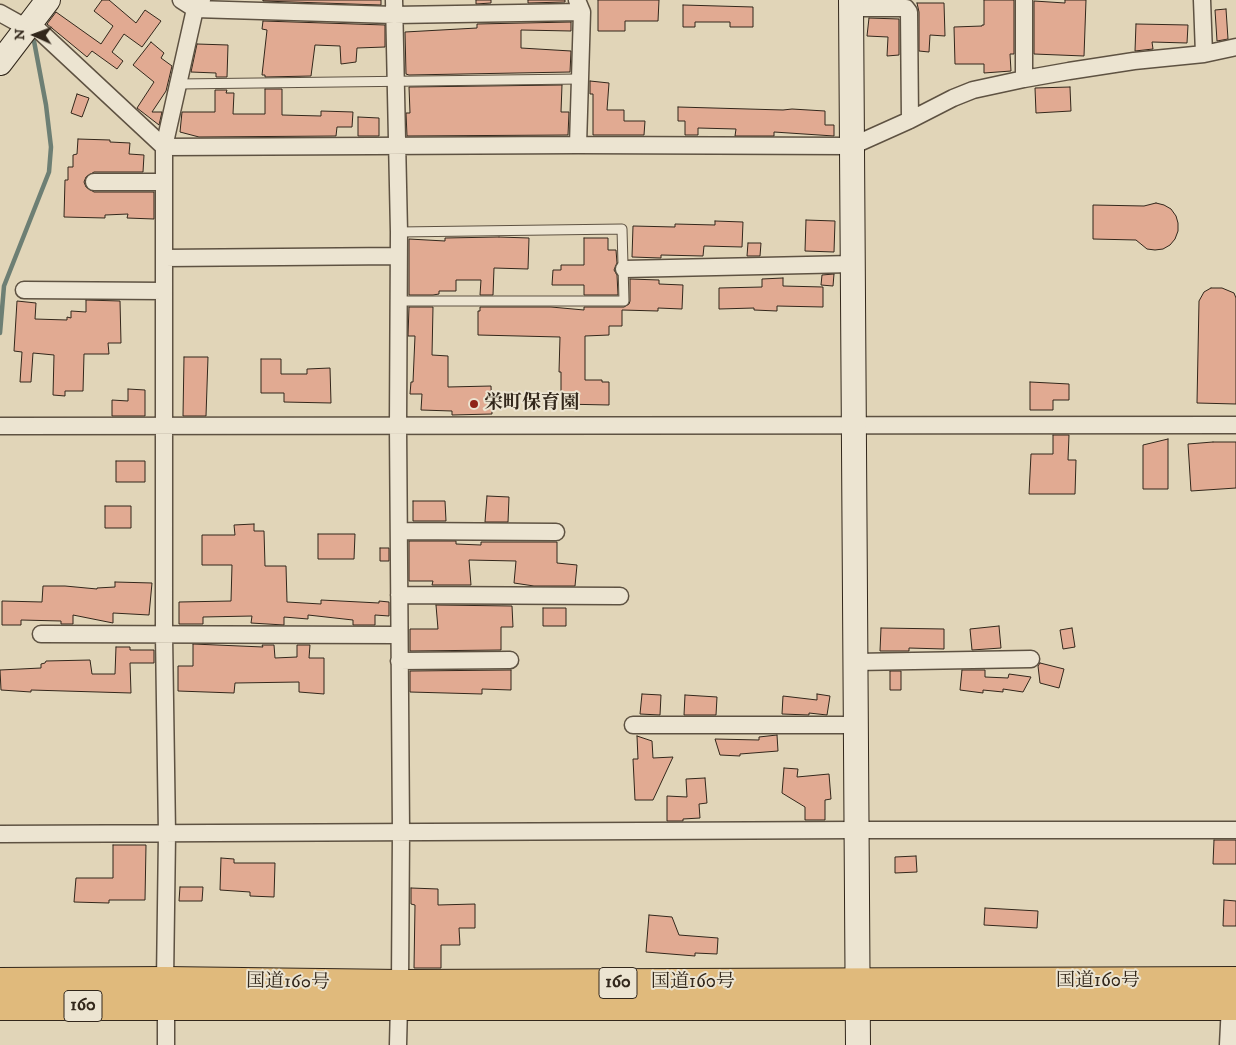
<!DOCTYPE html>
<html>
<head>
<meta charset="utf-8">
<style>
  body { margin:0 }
  #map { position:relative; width:1236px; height:1045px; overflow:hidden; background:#e1d5b8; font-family:"IM FELL DW Pica",serif }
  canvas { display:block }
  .north { position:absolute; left:10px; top:10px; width:50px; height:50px; -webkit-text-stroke:4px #ece4d1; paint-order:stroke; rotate:272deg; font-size:14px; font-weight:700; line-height:20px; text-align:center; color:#32271b }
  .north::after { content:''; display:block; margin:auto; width:18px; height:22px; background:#32271b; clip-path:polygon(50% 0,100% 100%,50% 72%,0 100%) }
</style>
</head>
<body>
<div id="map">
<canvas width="1236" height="1045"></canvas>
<div class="north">N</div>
</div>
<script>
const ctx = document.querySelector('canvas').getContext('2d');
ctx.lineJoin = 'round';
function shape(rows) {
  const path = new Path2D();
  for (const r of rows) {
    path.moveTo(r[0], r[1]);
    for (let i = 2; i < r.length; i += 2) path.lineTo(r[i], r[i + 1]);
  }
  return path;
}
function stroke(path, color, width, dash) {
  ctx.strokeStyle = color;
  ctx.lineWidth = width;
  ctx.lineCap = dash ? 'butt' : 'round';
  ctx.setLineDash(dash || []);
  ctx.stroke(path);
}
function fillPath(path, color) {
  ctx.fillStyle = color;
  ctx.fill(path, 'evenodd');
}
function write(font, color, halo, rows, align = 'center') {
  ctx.font = font + ' "IM FELL DW Pica","Noto Serif JP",serif';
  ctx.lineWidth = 4;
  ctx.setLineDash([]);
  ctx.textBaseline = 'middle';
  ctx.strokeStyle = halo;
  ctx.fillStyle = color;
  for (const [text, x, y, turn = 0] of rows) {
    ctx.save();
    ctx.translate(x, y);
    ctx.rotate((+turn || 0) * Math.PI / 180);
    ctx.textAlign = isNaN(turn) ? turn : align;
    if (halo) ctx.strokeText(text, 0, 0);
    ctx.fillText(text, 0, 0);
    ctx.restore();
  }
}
const stream = shape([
  [0,333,4,286,49,172,51,147,46,105,34,41]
]);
const building = shape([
  [102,0,109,0,136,23,145,10,161,21,142,47,124,34,112,52,123,61,117,69,92,51,87,57,47,24,56,12,101,44,113,26,94,11,102,0],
  [263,0,381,0,381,5,263,1,263,0],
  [476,0,491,0,491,3,476,4,476,0],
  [528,0,565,0,565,2,528,3,528,0],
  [598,0,659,0,658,21,625,21,625,31,598,31,598,0],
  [984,0,1014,0,1014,54,1010,54,1011,71,984,73,984,64,955,64,954,27,982,26,982,25,984,25,984,0],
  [1065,0,1086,0,1084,56,1034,54,1034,1,1065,3,1065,0],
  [917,3,944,3,945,36,930,35,929,52,919,51,919,12,917,3],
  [683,5,753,7,753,27,730,27,730,22,695,22,695,27,683,27,683,5],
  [1226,9,1228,39,1217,41,1215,10,1226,9],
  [869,18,899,19,899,55,887,56,888,37,867,36,869,18],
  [263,21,385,25,385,47,357,48,356,62,341,64,340,46,315,45,311,76,265,77,265,75,262,75,267,30,262,29,263,21],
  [571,22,571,31,521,30,521,48,571,51,570,72,409,75,406,74,405,32,477,28,477,24,571,22],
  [1136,24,1188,25,1187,43,1152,42,1153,49,1135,51,1136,24],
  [151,42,164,53,161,58,172,66,166,91,152,112,162,112,159,125,137,108,154,82,133,65,151,42],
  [197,44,228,45,227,77,216,77,216,73,191,72,197,44],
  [590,81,609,83,607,110,624,110,624,121,645,121,644,135,593,135,593,94,590,94,590,81],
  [562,85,561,112,569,112,568,135,407,136,406,113,410,113,409,87,562,85],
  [1070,87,1071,111,1036,113,1035,88,1070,87],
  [265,89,282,89,282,115,321,116,321,111,353,112,352,127,337,127,336,136,199,137,180,132,182,112,215,112,215,90,227,90,226,93,234,93,233,114,265,114,265,89],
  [77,94,89,98,82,117,71,113,77,94],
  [678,107,783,110,792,109,825,111,825,125,834,125,834,136,774,132,774,136,735,136,736,129,698,128,698,135,685,135,685,121,678,121,678,107],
  [358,117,379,118,379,136,358,136,358,117],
  [78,139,110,140,110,142,130,143,129,154,144,155,143,172,94,172,86,177,84,182,86,187,94,192,154,192,154,219,127,218,128,214,105,215,105,218,64,217,65,180,68,180,68,167,73,167,73,155,77,154,78,139],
  [1156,203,1164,205,1171,209,1176,216,1178,223,1178,231,1175,239,1170,245,1163,249,1155,250,1147,249,1136,240,1093,239,1093,205,1144,206,1156,203],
  [806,220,835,221,834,252,805,251,806,220],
  [715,221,743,222,742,247,704,246,703,256,661,255,661,258,632,257,633,226,675,227,675,224,715,225,715,221],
  [499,237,529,238,528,269,494,268,493,295,480,295,481,280,456,280,456,291,439,291,439,294,433,295,409,295,409,239,445,241,445,238,499,237],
  [584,238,608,238,608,250,616,250,617,263,614,270,617,275,618,295,584,295,584,285,552,285,553,270,561,270,561,265,584,265,584,238],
  [748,243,761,243,760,256,747,256,748,243],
  [834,274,833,286,821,285,822,275,834,274],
  [783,278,783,286,823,287,823,307,777,306,777,311,754,310,754,308,719,309,719,288,762,287,762,279,783,278],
  [630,279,659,280,659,284,683,285,682,309,658,308,658,311,622,310,622,326,609,326,609,335,585,336,585,380,602,380,602,382,609,382,609,405,561,404,561,372,559,372,560,337,478,335,478,311,480,311,480,307,551,307,584,310,584,307,624,307,629,304,630,301,630,279],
  [1211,288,1222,288,1234,293,1236,298,1236,404,1197,403,1199,301,1204,292,1211,288],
  [86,300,120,301,121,343,108,343,109,354,84,354,83,391,65,391,65,396,53,395,54,355,33,353,31,382,20,382,22,352,14,351,17,301,36,303,35,319,67,320,67,317,71,318,71,311,86,312,86,300],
  [409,307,433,307,432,355,448,356,448,387,491,386,492,414,452,415,452,411,421,410,422,394,410,394,411,382,413,382,415,336,408,336,409,307],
  [184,357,208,357,206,416,183,416,184,357],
  [261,359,281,359,281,374,307,374,307,369,330,368,331,403,284,402,284,393,261,393,261,359],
  [1030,382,1069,384,1069,400,1053,400,1053,410,1030,410,1030,382],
  [128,389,145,390,145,416,112,416,112,400,128,401,128,389],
  [1053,435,1069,435,1068,460,1076,460,1075,494,1029,494,1031,454,1053,454,1053,435],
  [1168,439,1168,489,1143,489,1143,445,1168,439],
  [1213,442,1236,442,1236,488,1191,491,1188,444,1213,442],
  [116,461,145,461,145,482,116,482,116,461],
  [487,496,509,497,508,522,485,522,487,496],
  [413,501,445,501,446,521,413,521,413,501],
  [105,506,131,506,131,528,105,528,105,506],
  [254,524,254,531,264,531,265,566,286,566,287,602,321,604,321,600,379,603,379,601,389,602,389,616,375,615,375,625,353,625,353,620,308,615,308,619,284,617,284,625,251,623,252,616,203,617,203,624,179,624,179,602,231,601,232,565,202,565,202,535,235,535,234,525,254,524],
  [318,534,355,534,354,559,318,559,318,534],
  [409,541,456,541,456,544,481,545,481,542,557,542,557,563,577,565,575,586,534,586,514,583,516,561,469,560,471,585,432,585,433,581,409,581,409,541],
  [380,548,389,548,389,561,380,561,380,548],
  [115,582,152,583,149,615,113,613,113,623,73,615,73,624,61,624,61,621,21,620,21,625,2,625,2,601,42,602,43,586,65,586,97,589,97,588,115,587,115,582],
  [436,605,512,606,513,627,501,627,501,650,410,651,410,629,438,629,436,605],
  [543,608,566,608,566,626,543,626,543,608],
  [999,626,1001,648,972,650,970,629,999,626],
  [881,628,944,629,944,649,909,648,909,651,880,651,881,628],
  [1072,628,1075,647,1063,649,1060,630,1072,628],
  [193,644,263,647,262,645,274,645,275,658,297,657,297,645,310,645,309,658,324,658,324,694,299,692,299,682,235,683,234,693,178,691,178,666,193,666,193,644],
  [116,647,130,647,130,650,154,650,154,663,130,663,131,693,31,690,31,692,1,690,0,670,41,668,41,664,45,663,46,661,90,660,92,674,115,674,116,647],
  [1040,663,1064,669,1059,688,1040,683,1038,666,1040,663],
  [511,670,511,690,482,689,482,694,410,692,410,671,511,670],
  [962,670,985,670,985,677,1008,678,1009,674,1031,677,1023,692,1003,689,1003,692,983,690,983,693,960,690,962,670],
  [890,671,901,671,901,690,890,690,890,671],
  [642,694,661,695,660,715,640,714,642,694],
  [817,694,830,696,827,715,809,713,809,715,782,714,783,696,817,700,817,694],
  [685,695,717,697,716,715,684,715,685,695],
  [777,735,778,751,740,754,740,756,720,755,715,739,759,740,759,737,777,735],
  [637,736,652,741,653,758,673,757,653,800,635,800,633,759,638,759,637,736],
  [784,768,798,769,797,777,829,774,831,799,825,800,825,820,805,820,805,807,782,793,784,768],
  [705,778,707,803,699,804,700,818,683,819,683,821,667,821,667,796,687,797,686,779,705,778],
  [1214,840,1236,840,1236,864,1213,864,1214,840],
  [113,845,146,845,145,900,109,900,109,903,74,902,76,878,113,878,113,845],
  [916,856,917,872,895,873,895,857,916,856],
  [221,858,234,859,234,863,275,863,274,897,250,896,250,892,220,890,221,858],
  [180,887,203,887,202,901,179,901,180,887],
  [411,888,438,889,438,905,475,904,475,928,459,928,460,945,441,945,441,968,414,968,415,905,411,904,411,888],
  [1224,900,1236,901,1236,926,1223,926,1224,900],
  [985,908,1038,911,1037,928,984,925,985,908],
  [649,915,672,917,679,935,718,938,717,954,695,953,695,956,646,952,649,915]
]);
const lane = shape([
  [178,84,580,79],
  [398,301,624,301,622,229,399,232]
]);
const street = shape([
  [181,0,195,9,394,15,582,12],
  [394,0,399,232,398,426,401,832,400,984],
  [577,0,582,12,578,145],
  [1202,0,1204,54],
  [851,8,906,8,909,12,910,120],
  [0,13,27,28],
  [31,23,164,147,578,145,852,146,910,120,953,98,973,90,1024,79,1069,71,1134,61,1204,54,1236,47],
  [1024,79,1024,0],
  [94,182,164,182],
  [164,258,398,256],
  [624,269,853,264],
  [24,290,164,291],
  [0,426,1236,425],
  [399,531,556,532],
  [399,595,620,596],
  [41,634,399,635],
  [399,661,510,660],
  [855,662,1031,659],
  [633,725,856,725],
  [0,834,856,830,1236,830],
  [165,981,167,834,164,635,164,147,195,9,202,0],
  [166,1006,166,1045],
  [398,1045,399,1005],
  [1228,1045,1230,1005]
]);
const secondary = shape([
  [851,0,858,1045],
  [0,63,48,0]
]);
const highway = shape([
  [0,982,165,981,400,984,1236,981],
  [0,1006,1236,1006]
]);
const markers = [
  [474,404,5,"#8f2418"]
];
const shields = [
  [618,983,38],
  [83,1006,38]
];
const shieldNames = [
  ["160",618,983],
  ["160",83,1006]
];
const poiNames = [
  ["栄町保育園",484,404]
];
const streetNames = [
  ["国道160号",1098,982],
  ["国道160号",288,983,1],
  ["国道160号",693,983]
];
stroke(stream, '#6d7f74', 4.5);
fillPath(building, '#e1aa92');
stroke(building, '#32271b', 1);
stroke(lane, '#5e5242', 11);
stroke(street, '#5e5242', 19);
stroke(secondary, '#32271b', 26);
stroke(highway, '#32271b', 30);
stroke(lane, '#ece4d1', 9);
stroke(street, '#ece4d1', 16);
stroke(secondary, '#ece4d1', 24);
stroke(highway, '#e0ba7c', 28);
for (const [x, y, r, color] of markers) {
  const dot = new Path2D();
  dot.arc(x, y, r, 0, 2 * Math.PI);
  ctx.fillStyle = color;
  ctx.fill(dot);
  stroke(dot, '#ece4d1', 2);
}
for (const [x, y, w] of shields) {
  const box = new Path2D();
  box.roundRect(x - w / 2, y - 15.5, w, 31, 4);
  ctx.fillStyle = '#ece4d1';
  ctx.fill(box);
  stroke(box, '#32271b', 1);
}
write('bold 18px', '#32271b', null, shieldNames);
write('bold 19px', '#32271b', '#ece4d1', poiNames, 'left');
write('19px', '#32271b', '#ece4d1', streetNames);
</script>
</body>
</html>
